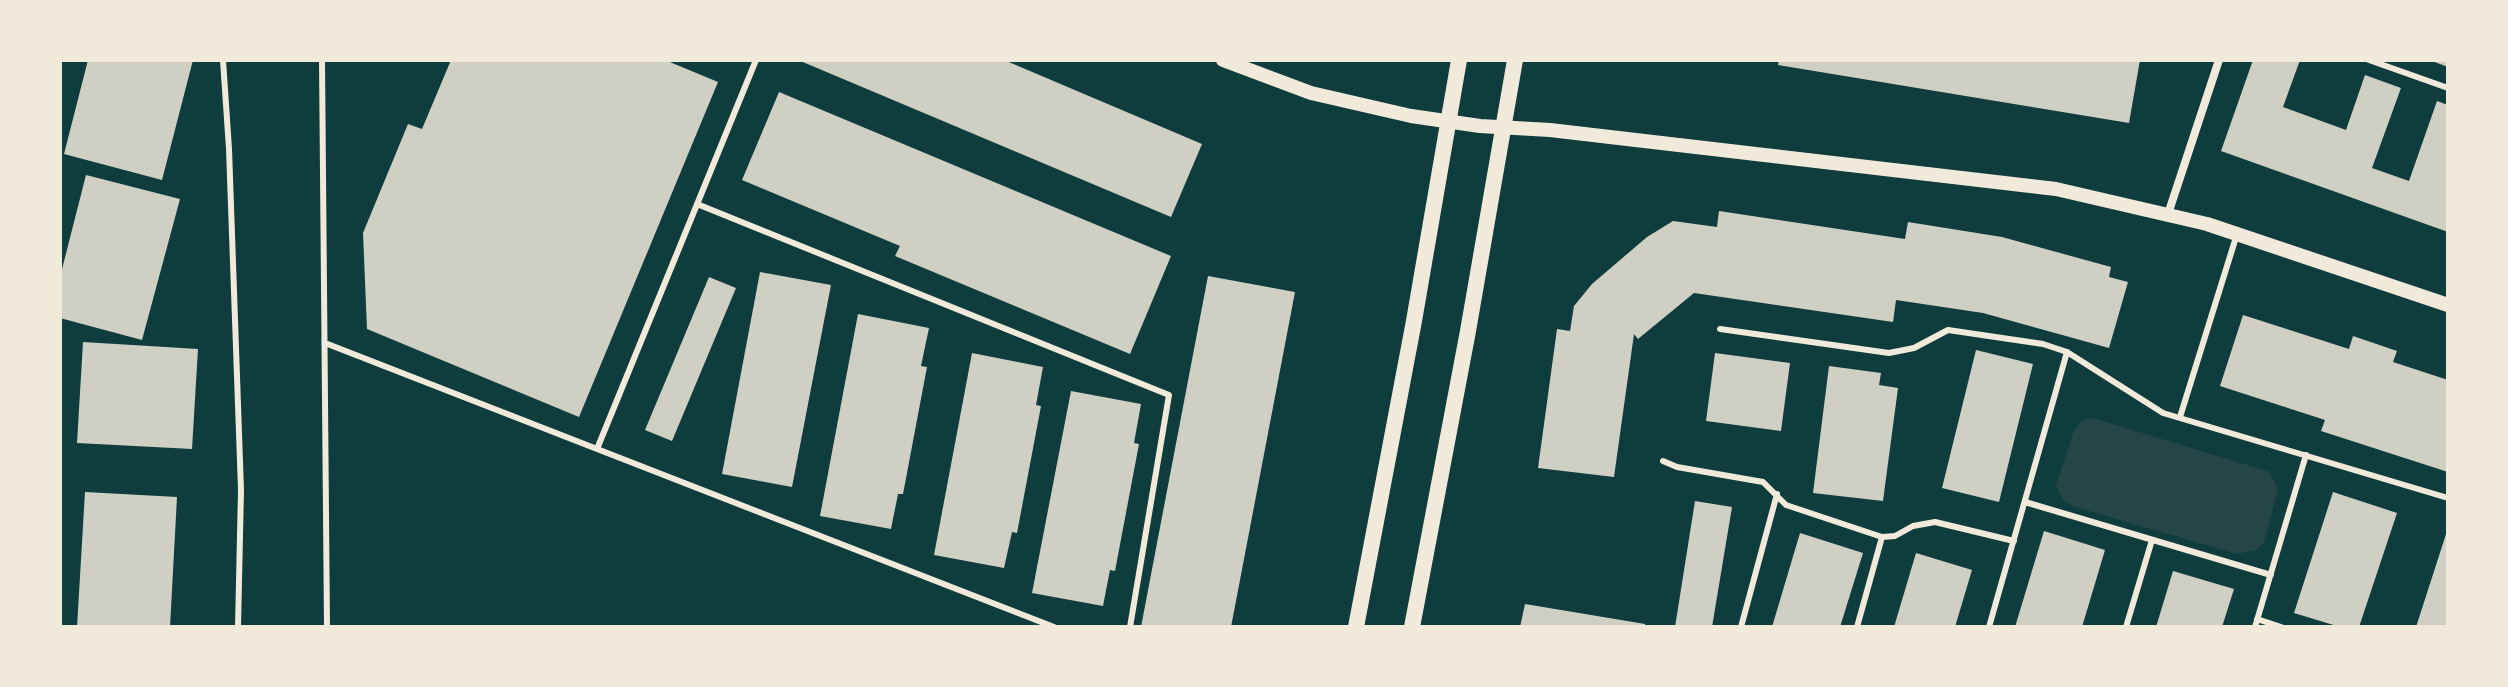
<!DOCTYPE html>
<html>
<head>
<meta charset="utf-8">
<style>
  body { margin:0 }
  #map { position:relative; width:2508px; height:687px; overflow:hidden; background:#0f3d3e; font-family:Karla,sans-serif }
  canvas { display:block }
  .frame { position:absolute; inset:0; border:62px solid #f1e9da; pointer-events:none }
</style>
</head>
<body>
<div id="map">
<canvas width="2508" height="687"></canvas>
<div class="frame"></div>
</div>
<script>
const ctx = document.querySelector('canvas').getContext('2d');
ctx.lineJoin = 'round';
function fillPath(path, color) {
  ctx.fillStyle = color;
  ctx.fill(path, 'evenodd');
}
function shape(rows) {
  const path = new Path2D();
  for (const r of rows) {
    path.moveTo(r[0], r[1]);
    for (let i = 2; i < r.length; i += 2) path.lineTo(r[i], r[i + 1]);
  }
  return path;
}
function stroke(path, color, width, dash) {
  ctx.strokeStyle = color;
  ctx.lineWidth = width;
  ctx.lineCap = dash ? 'butt' : 'round';
  ctx.setLineDash(dash || []);
  ctx.stroke(path);
}
const green = shape([
  [2093,418,2270,472,2278,490,2264,542,2256,550,2237,554,2072,506,2063,499,2056,486,2074,430,2082,421]
]);
const building = shape([
  [88,60,193,60,162,180,64,154],
  [451,60,665,60,718,82,579,417,367,329,363,233,408,124,422,129],
  [798,60,1004,60,1202,144,1171,217],
  [1779,60,2140,60,2129,123,1778,65],
  [2253,60,2300,60,2283,107,2346,130,2365,75,2401,88,2372,168,2409,181,2437,101,2448,105,2448,232,2221,151],
  [2429,60,2448,60,2448,67],
  [779,92,1171,256,1130,354,895,256,900,246,742,180],
  [86,175,180,199,142,340,60,318,60,277],
  [1719,211,1905,239,1908,222,2002,237,2111,267,2109,277,2128,282,2109,348,1983,313,1896,300,1893,322,1694,293,1638,339,1634,334,1614,477,1538,468,1557,329,1570,331,1574,306,1592,284,1647,237,1673,221,1717,227],
  [760,272,831,285,792,487,722,474],
  [1208,276,1295,292,1231,627,1141,627],
  [709,277,736,288,672,441,645,430],
  [858,314,929,328,921,366,927,367,903,494,898,494,891,529,820,516],
  [2243,315,2349,349,2353,336,2397,351,2393,362,2448,380,2448,472,2321,431,2325,420,2220,386],
  [83,342,198,349,192,449,77,443],
  [1976,350,2033,364,1999,502,1942,488],
  [972,353,1043,367,1036,405,1041,406,1017,533,1012,532,1004,568,934,555],
  [1715,353,1790,363,1781,431,1706,421],
  [1829,366,1881,373,1879,385,1898,388,1883,501,1813,493],
  [1071,391,1141,404,1134,443,1139,444,1115,571,1110,570,1103,606,1032,593],
  [85,492,177,497,170,627,77,627],
  [2333,492,2397,513,2359,627,2340,627,2294,613],
  [1695,501,1732,507,1712,627,1675,627],
  [2044,531,2105,550,2082,627,2015,627],
  [2447,531,2448,627,2416,627],
  [1800,533,1863,553,1840,627,1772,627],
  [1916,553,1972,570,1955,627,1894,627],
  [2173,571,2234,589,2222,627,2156,627],
  [1525,604,1645,624,1645,627,1520,627]
]);
const service = shape([
  [223,60,229,149,241,490,238,627],
  [322,60,327,627],
  [2369,60,2448,88],
  [697,204,1169,395,1130,627],
  [1720,329,1889,353,1914,348,1948,330,2043,344,2067,352,2163,413,2448,498],
  [325,343,1054,627],
  [2180,417,2237,234],
  [597,449,756,60],
  [1663,461,1677,467,1763,482,1786,505,1882,537,1895,536,1913,526,1935,522,2014,541],
  [2025,502,2271,575],
  [2257,619,2281,627],
  [1741,627,1777,494],
  [1857,627,1882,537],
  [1989,627,2067,352],
  [2126,627,2152,540],
  [2255,627,2306,455]
]);
const minor = shape([
  [2168,214,2219,60]
]);
const tertiary = shape([
  [1223,60,1311,93,1411,116,1480,126,1550,130,2056,189,2207,224,2448,305]
]);
const secondary = shape([
  [1356,627,1414,321,1459,60],
  [1412,627,1468,331,1515,60]
]);
fillPath(green, '#244646');
fillPath(building, '#cfcfc3');
stroke(service, '#f1e9da', 6);
stroke(minor, '#f1e9da', 8);
stroke(tertiary, '#f1e9da', 14);
stroke(secondary, '#f1e9da', 16);
</script>
</body>
</html>
